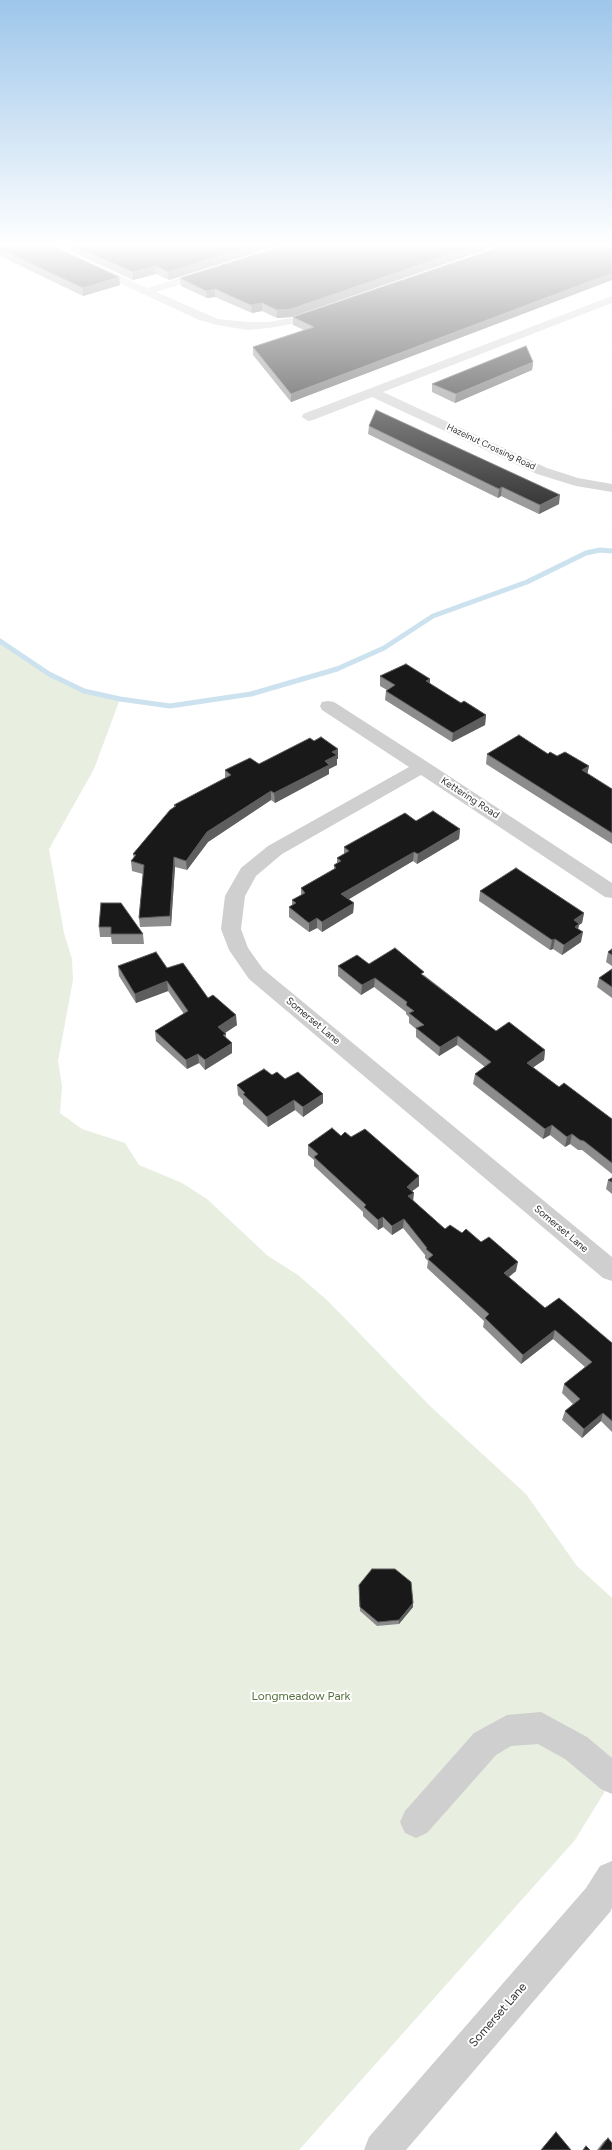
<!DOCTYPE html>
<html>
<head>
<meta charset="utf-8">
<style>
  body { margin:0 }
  canvas { display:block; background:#fff }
</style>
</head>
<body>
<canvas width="612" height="2150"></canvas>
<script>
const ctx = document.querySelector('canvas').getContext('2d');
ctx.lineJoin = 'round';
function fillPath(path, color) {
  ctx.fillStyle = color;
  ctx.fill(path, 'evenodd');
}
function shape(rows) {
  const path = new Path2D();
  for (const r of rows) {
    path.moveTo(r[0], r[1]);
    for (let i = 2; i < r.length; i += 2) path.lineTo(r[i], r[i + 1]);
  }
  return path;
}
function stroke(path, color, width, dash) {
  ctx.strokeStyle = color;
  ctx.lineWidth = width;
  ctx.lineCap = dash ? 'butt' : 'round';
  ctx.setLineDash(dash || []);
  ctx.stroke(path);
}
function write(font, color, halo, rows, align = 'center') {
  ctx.font = font + ' Figtree,sans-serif';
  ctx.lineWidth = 4;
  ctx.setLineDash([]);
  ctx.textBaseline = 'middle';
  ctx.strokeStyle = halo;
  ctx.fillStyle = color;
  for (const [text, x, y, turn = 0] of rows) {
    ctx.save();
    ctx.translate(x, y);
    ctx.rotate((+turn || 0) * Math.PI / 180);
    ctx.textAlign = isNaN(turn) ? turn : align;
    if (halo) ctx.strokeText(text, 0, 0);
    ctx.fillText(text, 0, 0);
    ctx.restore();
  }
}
const green = shape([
  [0,641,49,674,84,691,120,699,94,769,49,849,64,933,72,959,73,980,58,1061,62,1086,60,1113,82,1129,125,1143,139,1165,182,1183,207,1199,268,1256,298,1275,328,1301,430,1406,526,1494,577,1566,612,1598,612,1780,575,1840,299,2150,0,2150]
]);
const stream = shape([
  [0,641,49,674,84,691,120,699,170,706,251,694,337,669,384,648,433,616,527,582,586,553,600,550,612,551]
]);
const minor = shape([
  [34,243,48,243,147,288,206,270,214,270,215,272,214,274,156,292,218,319,248,322,269,322,291,318,322,308,328,311,326,313,297,323,269,328,248,330,217,325,199,320,34,243],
  [612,296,612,303,383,392,547,468,578,478,612,484,612,492,576,486,537,474,372,397,313,420,308,421,302,417,303,414,612,296],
  [328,701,334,702,429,763,612,883,612,898,605,897,421,775,282,854,256,876,245,896,241,929,248,948,263,969,612,1257,612,1281,603,1278,249,979,229,950,221,929,225,896,241,868,268,846,409,767,322,710,320,706,322,702,328,701],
  [541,1712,587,1737,612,1758,612,1794,601,1789,565,1759,538,1744,511,1746,496,1755,427,1833,416,1838,405,1833,400,1822,405,1811,474,1733,507,1715,541,1712],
  [612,1861,612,1908,610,1912,406,2150,364,2150,369,2137,586,1888,600,1866,612,1861]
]);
const wall = shape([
  [0,243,119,277,120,285,83,296,0,256],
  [51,243,66,243,57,245],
  [286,243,169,280,156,274,133,280,70,251,69,244],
  [293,243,505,243,291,317,277,318,262,311,252,313,215,297,207,298,181,286,180,278],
  [612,243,612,280,291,402,253,355,253,347,304,330,293,325,293,317],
  [533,362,532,370,455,403,432,392,432,384],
  [369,426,559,504,539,514,501,496,498,498,368,434],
  [380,676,430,679,430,684,461,703,486,715,485,725,452,742,385,700,386,691,387,690,380,686],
  [314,741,338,749,338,759,337,759,337,765,329,769,329,774,275,803,271,800,208,842,187,870,175,867,171,926,140,927,139,918,143,874,132,871,131,861,134,858,133,854,174,807,174,805,225,778,225,770,259,764],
  [487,754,548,754,589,766,587,774,612,789,612,844,486,764],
  [416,821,460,829,459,839,417,864,413,861,348,899,354,903,353,913,322,932,317,928,309,932,289,917,289,907,292,905,292,900,301,895,301,888,334,869,334,865,337,863,337,858,344,854,344,847],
  [480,891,584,913,582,923,579,925,578,929,581,942,562,955,553,949,550,950,479,901],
  [101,903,143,934,144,944,112,944,111,937,100,937,99,927],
  [612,949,612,966,606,962,608,952],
  [369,964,424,975,496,1031,545,1050,544,1060,533,1067,559,1087,612,1119,612,1174,582,1150,578,1150,570,1144,565,1147,550,1135,543,1139,473,1084,475,1074,485,1067,457,1045,439,1056,416,1037,416,1029,409,1023,409,1017,406,1014,406,1012,374,987,361,995,338,976,338,966],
  [118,966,167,968,208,998,237,1025,225,1033,226,1034,226,1038,232,1043,232,1053,205,1070,199,1063,187,1069,156,1041,155,1031,184,1014,168,991,136,1003,119,976],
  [612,969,612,998,597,987,599,978],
  [272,1075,285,1079,323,1094,323,1103,303,1117,295,1110,268,1127,243,1104,243,1100,238,1095,237,1085],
  [341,1136,351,1137,419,1176,419,1186,412,1191,413,1201,445,1229,516,1271,509,1277,545,1308,612,1343,612,1432,601,1421,582,1438,562,1420,565,1411,573,1404,562,1393,564,1384,585,1367,553,1339,521,1364,483,1327,484,1321,427,1268,428,1261,425,1258,425,1255,403,1228,392,1235,383,1227,378,1230,363,1216,363,1212,314,1166,314,1160,308,1155,308,1145],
  [612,1178,612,1194,606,1189,608,1180],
  [359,1585,413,1603,413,1607,399,1624,377,1626,360,1611],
  [608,2138,612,2150,597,2150,604,2141]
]);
const shadedWall = shape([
  [57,243,66,243,57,245],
  [262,243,286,243,169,280,168,272],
  [483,243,505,243,291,317,277,318,277,310],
  [156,266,156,274,133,280,133,272],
  [612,273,612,280,291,402,291,394],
  [119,277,120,285,83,296,83,288],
  [215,289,215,297,207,298,206,291],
  [262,303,262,311,252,313,251,305],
  [533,362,532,370,455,403,456,394],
  [502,487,501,496,498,498,499,489],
  [560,495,559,504,539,514,540,505],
  [430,679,430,688,426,681],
  [486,715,485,725,452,742,453,733],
  [338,749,338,759,337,759,337,765,329,769,329,774,275,803,274,793,332,752],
  [589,766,587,776,582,770],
  [271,791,271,800,208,842,187,870,186,861,207,832],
  [460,829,459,839,417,864,418,854],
  [414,852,413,861,341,904,341,894],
  [174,857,175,867,171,926,170,916],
  [354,903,353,913,322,932,322,922],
  [584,913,582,923,579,925,577,934,574,920],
  [317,918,317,928,309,932,309,923],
  [583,932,581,942,562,955,564,945],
  [555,939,553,949,550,950,552,940],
  [375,978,374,987,361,995,362,985],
  [167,981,168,991,136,1003,135,994],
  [236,1015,237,1025,219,1037,218,1027],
  [458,1036,457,1045,439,1056,440,1047],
  [232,1043,232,1053,205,1070,205,1060],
  [545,1050,544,1060,525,1073,527,1063],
  [198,1054,199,1063,187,1069,186,1060],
  [323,1094,323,1103,303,1117,303,1107],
  [294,1100,295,1110,268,1127,267,1117],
  [552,1125,550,1135,543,1139,545,1129],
  [572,1134,570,1144,565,1147,567,1137],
  [419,1176,419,1186,406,1196,407,1187],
  [414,1193,413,1202,408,1196],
  [383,1217,383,1227,378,1230,378,1220],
  [404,1219,403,1228,392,1235,392,1226],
  [518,1262,516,1271,502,1282,504,1273],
  [555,1330,553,1339,521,1364,523,1355],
  [603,1413,601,1421,582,1438,584,1429],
  [413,1603,413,1607,399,1624,399,1620]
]);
const building = shape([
  [0,243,46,243,119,277,83,288,0,249,0,243],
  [72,243,262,243,168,272,156,266,133,272,69,244,72,243],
  [293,243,483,243,291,309,277,310,262,303,251,305,215,289,206,291,180,278,293,243],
  [512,243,612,243,612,273,291,394,253,347,314,327,293,317,512,243],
  [526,346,533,362,456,394,432,384,526,346],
  [376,410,560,495,540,505,502,487,499,489,369,426,376,410],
  [406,664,430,679,426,681,461,703,464,701,486,715,453,733,386,691,395,685,380,676,406,664],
  [519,735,548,754,550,752,557,756,565,752,589,766,582,770,612,789,612,833,487,754,519,735],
  [321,737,338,749,332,752,337,755,325,761,329,765,274,793,271,791,207,832,186,861,174,857,170,916,139,918,144,865,131,861,136,855,133,854,170,810,176,806,174,805,231,775,225,770,250,758,259,764,310,738,314,741,321,737],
  [433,811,460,829,418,854,414,852,341,894,354,903,322,922,317,918,309,923,289,907,296,903,292,900,305,893,301,888,336,868,334,865,341,861,337,858,349,851,344,847,405,813,416,821,433,811],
  [516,868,584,913,574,920,579,924,575,927,583,932,564,945,555,939,552,940,480,891,516,868],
  [101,903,121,903,143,934,111,934,111,927,99,927,101,903],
  [395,948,424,972,421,974,496,1031,509,1022,545,1050,527,1063,559,1087,564,1083,612,1119,612,1163,584,1141,580,1140,572,1134,567,1137,552,1125,545,1129,475,1074,491,1062,458,1036,440,1047,416,1028,424,1025,409,1013,414,1011,406,1005,407,1002,375,978,362,985,338,966,357,955,369,964,395,948],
  [612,949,612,955,608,952,612,949],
  [156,952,167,968,183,963,208,998,213,995,236,1015,218,1027,226,1034,223,1035,232,1043,205,1060,198,1054,186,1060,155,1031,188,1011,167,981,135,994,118,966,156,952],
  [612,969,612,987,599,978,612,969],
  [264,1069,272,1075,277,1072,285,1079,298,1072,323,1094,303,1107,294,1100,267,1117,243,1094,245,1093,237,1085,264,1069],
  [332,1128,341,1136,345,1132,351,1137,365,1129,419,1176,407,1187,414,1193,408,1196,445,1229,450,1225,462,1233,466,1229,481,1242,489,1237,518,1262,504,1273,545,1308,559,1298,612,1343,612,1421,603,1413,584,1429,565,1411,580,1399,564,1384,592,1362,555,1330,523,1355,485,1318,489,1314,428,1259,433,1255,426,1249,427,1248,404,1219,392,1226,383,1217,378,1220,364,1207,366,1205,314,1157,318,1154,308,1145,332,1128],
  [612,1178,612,1182,608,1180,612,1178],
  [372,1569,395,1569,411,1582,413,1603,399,1620,378,1622,360,1607,359,1585,372,1569],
  [556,2132,571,2150,541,2150,556,2132],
  [608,2138,612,2143,612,2150,599,2150,608,2138],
  [586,2146,590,2150,583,2150,586,2146]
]);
const farStreetnames = [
  ["Hazelnut Crossing Road",491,447,25]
];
const streetNames = [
  ["Kettering Road",470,798,33],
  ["Somerset Lane",313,1021,40],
  ["Somerset Lane",561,1229,40]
];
const nearParknames = [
  ["Longmeadow Park",301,1696]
];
const nearStreetnames = [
  ["Somerset Lane",498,2015,-49]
];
fillPath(green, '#e8eee0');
stroke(stream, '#cce2ee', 5);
fillPath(minor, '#cfcfcf');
fillPath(wall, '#8c8c8c');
fillPath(shadedWall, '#5e5e5e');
fillPath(building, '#191919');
stroke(building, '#5e5e5e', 1);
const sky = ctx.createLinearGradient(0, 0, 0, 544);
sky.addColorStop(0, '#9dc6ea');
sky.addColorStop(0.45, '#fff');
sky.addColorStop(1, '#ffffff00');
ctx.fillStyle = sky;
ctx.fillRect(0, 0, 612, 544);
write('9px', '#323232', '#fff', farStreetnames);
write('10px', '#323232', '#fff', streetNames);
write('12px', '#56703d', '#fff', nearParknames);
write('12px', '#323232', '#fff', nearStreetnames);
</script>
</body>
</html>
